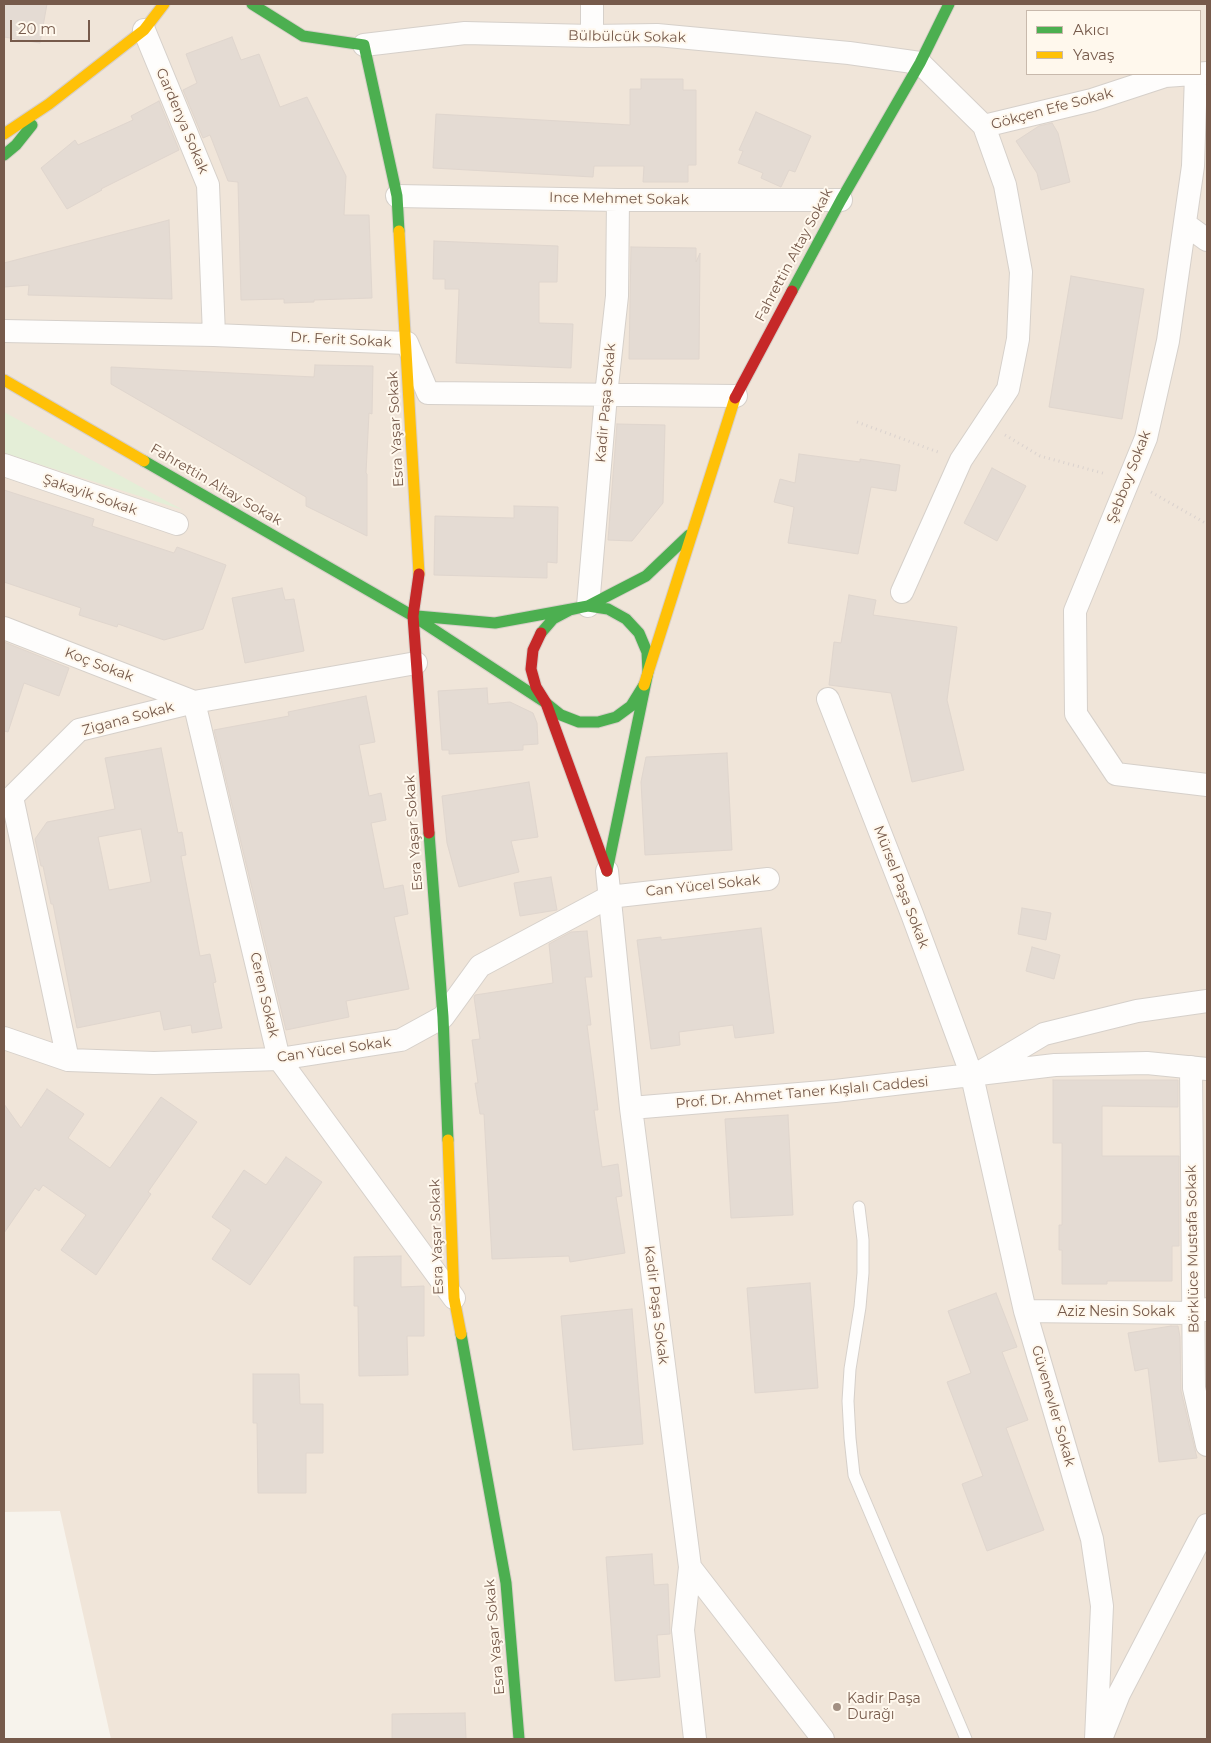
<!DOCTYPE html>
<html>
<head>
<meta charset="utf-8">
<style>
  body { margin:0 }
  #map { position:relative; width:1211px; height:1743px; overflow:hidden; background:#f7f3ec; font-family:Montserrat,sans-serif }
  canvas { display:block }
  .frame { position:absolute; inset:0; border:5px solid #765a4b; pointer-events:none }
  .legend { position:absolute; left:1026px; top:10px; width:175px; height:65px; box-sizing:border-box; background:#fff8ed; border:1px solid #c8b9ac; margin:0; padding:6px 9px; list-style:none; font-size:15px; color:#765a4b }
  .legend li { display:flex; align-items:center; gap:10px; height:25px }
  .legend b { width:25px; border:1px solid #c8b9ac }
  .scale { position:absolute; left:10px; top:20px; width:80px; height:22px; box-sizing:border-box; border:2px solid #765a4b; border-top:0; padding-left:6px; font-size:15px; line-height:18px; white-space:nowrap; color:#765a4b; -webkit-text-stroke:4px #fff8ed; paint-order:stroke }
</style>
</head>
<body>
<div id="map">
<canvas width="1211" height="1743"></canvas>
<div class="frame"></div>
<ul class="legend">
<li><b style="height:6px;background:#4caf50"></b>Akıcı</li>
<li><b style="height:6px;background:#ffc107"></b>Yavaş</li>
</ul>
<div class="scale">20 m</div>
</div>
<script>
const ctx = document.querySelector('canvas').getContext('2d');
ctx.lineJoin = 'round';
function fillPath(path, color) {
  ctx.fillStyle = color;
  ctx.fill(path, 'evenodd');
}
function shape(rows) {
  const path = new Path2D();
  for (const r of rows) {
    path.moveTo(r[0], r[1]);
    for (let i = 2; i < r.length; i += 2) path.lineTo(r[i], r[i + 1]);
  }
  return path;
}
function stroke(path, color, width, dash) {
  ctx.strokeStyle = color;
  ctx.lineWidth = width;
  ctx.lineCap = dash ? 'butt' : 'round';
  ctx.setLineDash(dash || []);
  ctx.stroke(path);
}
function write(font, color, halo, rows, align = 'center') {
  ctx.font = font + ' Montserrat,sans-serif';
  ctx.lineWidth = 4;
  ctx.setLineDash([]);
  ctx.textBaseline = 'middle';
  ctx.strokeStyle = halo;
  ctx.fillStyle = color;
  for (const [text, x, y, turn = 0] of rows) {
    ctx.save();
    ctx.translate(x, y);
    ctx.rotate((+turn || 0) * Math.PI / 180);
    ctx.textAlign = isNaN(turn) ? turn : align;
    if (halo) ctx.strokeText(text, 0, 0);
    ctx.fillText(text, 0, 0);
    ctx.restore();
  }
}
const residential = shape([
  [4,4,1207,4,1207,1739,111,1739,60,1511,4,1512],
  [1027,11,1200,11,1200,74,1027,74]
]);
const green = shape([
  [4,412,183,510,4,453]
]);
const building = shape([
  [4,4,47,4,40,43,4,37,4,4],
  [232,37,241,60,259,54,280,107,307,97,346,176,344,215,369,215,372,298,314,300,314,302,284,303,284,299,241,300,238,182,228,181,210,135,203,138,183,90,197,83,186,54,232,37],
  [641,79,683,79,683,90,696,90,696,165,688,165,688,182,643,182,644,166,594,166,593,177,433,168,436,114,630,125,630,89,641,89,641,79],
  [159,101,179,150,101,189,102,190,67,209,41,168,75,140,78,145,133,120,131,116,159,101],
  [756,112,811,136,795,172,789,170,781,187,761,178,763,173,738,163,743,151,739,150,756,112],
  [1052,123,1058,133,1070,182,1041,190,1037,173,1016,141,1039,126,1052,123],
  [169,220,172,299,28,295,29,285,4,287,4,263,169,220],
  [434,241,558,246,557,282,539,282,539,323,573,324,571,368,456,363,459,289,445,289,445,279,433,279,434,241],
  [631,247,696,248,696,262,700,253,699,359,629,359,631,247],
  [1071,276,1144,289,1122,419,1049,407,1071,276],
  [315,365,373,366,372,414,369,413,366,473,367,474,367,536,306,506,306,497,111,384,111,367,314,377,315,365],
  [617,424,665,425,663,503,632,541,608,540,617,424],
  [799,454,860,462,860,459,900,465,896,491,871,487,858,554,788,543,794,507,774,502,780,479,795,483,799,454],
  [992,468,1026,486,997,541,964,523,992,468],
  [4,490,94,519,92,526,174,553,177,547,226,565,203,629,164,640,118,624,117,627,79,615,81,608,4,582,4,490],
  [514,506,558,507,557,563,547,562,547,578,434,575,435,516,514,518,514,506],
  [282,588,285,600,294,599,304,651,245,663,232,598,282,588],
  [849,595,876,600,873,615,957,627,947,700,964,770,912,782,891,693,829,685,834,642,841,643,849,595],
  [4,642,69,668,59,696,24,683,8,732,4,731,4,642],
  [487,688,488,704,510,702,533,713,537,723,538,744,523,745,523,750,449,754,449,750,442,750,438,691,487,688],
  [366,696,375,742,359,745,369,796,381,793,386,820,371,823,384,889,403,885,408,914,394,917,409,989,346,1001,349,1017,286,1030,214,730,289,716,288,712,366,696],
  [161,748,178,833,182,832,186,855,181,856,200,956,210,954,216,982,213,983,222,1028,192,1033,191,1025,164,1030,160,1011,77,1028,53,904,51,904,43,866,41,866,35,839,47,822,115,809,105,758,161,748],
  [141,829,151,882,109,890,98,837,141,829],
  [727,753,732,850,645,855,641,782,646,757,727,753],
  [529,782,538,837,511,841,519,872,459,887,447,843,442,796,529,782],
  [551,877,557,910,520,916,514,883,551,877],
  [1022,908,1051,913,1046,940,1018,934,1022,908],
  [761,928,774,1033,735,1038,733,1025,679,1032,680,1045,651,1049,637,940,661,937,661,940,761,928],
  [587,931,592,977,585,977,591,1025,587,1025,598,1110,594,1110,602,1167,618,1164,622,1196,616,1197,625,1253,570,1262,569,1256,492,1259,484,1114,480,1114,475,1083,478,1083,472,1040,480,1039,474,997,475,995,553,983,549,944,571,932,587,931],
  [1032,947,1060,955,1054,979,1026,971,1032,947],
  [1053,1080,1178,1080,1178,1107,1102,1106,1102,1156,1179,1156,1179,1246,1172,1246,1172,1281,1107,1281,1107,1284,1062,1284,1062,1250,1059,1250,1059,1225,1062,1225,1062,1143,1053,1143,1053,1080],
  [47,1089,84,1114,68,1138,110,1168,161,1097,197,1122,148,1192,151,1194,96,1275,61,1250,86,1215,43,1185,39,1191,35,1188,4,1233,4,1104,21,1128,47,1089],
  [788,1115,793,1215,731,1218,725,1119,788,1115],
  [286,1157,322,1182,250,1285,212,1259,231,1230,212,1217,244,1170,266,1185,286,1157],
  [401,1256,401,1287,424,1286,424,1336,407,1336,408,1375,359,1376,358,1306,354,1306,354,1257,401,1256],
  [810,1283,818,1388,755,1393,747,1288,810,1283],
  [996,1293,1017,1347,1002,1352,1028,1420,1006,1428,1044,1530,987,1551,962,1484,983,1476,947,1382,971,1373,948,1311,996,1293],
  [632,1309,643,1444,573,1450,561,1316,632,1309],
  [1171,1326,1178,1326,1180,1337,1181,1391,1197,1458,1159,1462,1148,1368,1135,1371,1128,1333,1171,1326],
  [253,1374,299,1374,300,1404,323,1404,323,1453,306,1453,306,1493,258,1493,257,1423,253,1423,253,1374],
  [652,1554,654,1585,668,1584,670,1634,657,1635,660,1677,615,1681,606,1557,652,1554],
  [465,1713,466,1739,392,1739,392,1714,465,1713]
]);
const path = shape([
  [857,422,938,452],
  [1005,435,1040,456,1106,474],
  [1151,492,1207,524]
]);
const lane = shape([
  [859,1207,863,1240,863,1273,860,1307,850,1369,848,1401,850,1438,854,1475,966,1739]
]);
const street = shape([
  [144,30,208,185,214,335],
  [592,36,592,4],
  [364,45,465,33,592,36,657,35,849,53,920,63,984,126,1092,100,1165,76,1207,73],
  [1196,74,1193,166,1168,341,1146,438,1075,611,1076,714,1116,774,1207,785],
  [397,196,618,200,841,200],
  [1185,224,1207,240],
  [4,331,214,335,407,343,428,393,736,396],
  [4,465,177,524],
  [902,592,961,460,1008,389,1018,339,1021,272,1005,185,984,126],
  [588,606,606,395,617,296,618,200],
  [4,628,194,702,279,1059,454,1298],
  [828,699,912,914,972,1076,1025,1311,1092,1539,1102,1606,1096,1739],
  [607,871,631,1108,690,1567,683,1630,695,1739],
  [4,1038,68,1060,154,1063,279,1059,401,1040,443,1017,480,966,609,897,768,879],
  [68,1060,12,797,79,730,194,702,416,663],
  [1191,1067,1194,1388,1207,1445],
  [982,1071,1044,1034,1137,1011,1207,1001],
  [631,1108,835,1091,1055,1065,1147,1063,1207,1069],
  [1025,1311,1194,1313,1207,1309],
  [690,1567,823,1739],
  [1103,1734,1119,1694,1207,1525]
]);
const fast = shape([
  [252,4,303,36,364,45,397,196,399,231],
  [4,155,16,145,32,125],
  [792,291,841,200,920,63,949,4],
  [144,461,413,616,546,703,561,715,579,722,598,722,616,717,631,706,644,685],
  [417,616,495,623,588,606,608,609,626,619,639,633,647,652,648,672,607,871],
  [541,633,553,619,570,610,588,606,646,576,689,535],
  [429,833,443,1017,448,1140],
  [461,1334,506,1583,519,1739]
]);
const slow = shape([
  [4,134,49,104,144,30,164,4],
  [399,231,419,574],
  [4,380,144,461],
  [644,685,735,398],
  [448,1140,454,1298,461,1334]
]);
const jam = shape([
  [735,398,792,291],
  [419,574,413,616,429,833],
  [541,633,533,650,531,669,536,687,546,703,607,871]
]);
const markers = [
  [837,1707,5,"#a39083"]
];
const streetNames = [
  ["Bülbülcük Sokak",627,37,1],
  ["Gökçen Efe Sokak",1052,109,-15],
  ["Gardenya Sokak",182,121,67],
  ["Ince Mehmet Sokak",619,199,1],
  ["Fahrettin Altay Sokak",794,255,-62],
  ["Dr. Ferit Sokak",341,340,3],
  ["Kadir Paşa Sokak",606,403,-85],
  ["Esra Yaşar Sokak",396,429,-93],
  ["Şebboy Sokak",1129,477,-69],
  ["Fahrettin Altay Sokak",216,485,30],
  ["Şakayik Sokak",90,495,19],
  ["Koç Sokak",99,665,21],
  ["Zigana Sokak",128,719,-15],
  ["Esra Yaşar Sokak",414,833,-94],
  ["Can Yücel Sokak",703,886,-6],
  ["Mürsel Paşa Sokak",901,887,69],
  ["Ceren Sokak",264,995,77],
  ["Can Yücel Sokak",334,1050,-8],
  ["Prof. Dr. Ahmet Taner Kışlalı Caddesi",802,1093,-5],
  ["Esra Yaşar Sokak",437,1237,-92],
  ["Börklüce Mustafa Sokak",1193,1249,-91],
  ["Kadir Paşa Sokak",656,1305,83],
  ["Aziz Nesin Sokak",1116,1312],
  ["Güvenevler Sokak",1053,1406,74],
  ["Esra Yaşar Sokak",495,1637,-95]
];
const poiNames = [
  ["Kadir Paşa",847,1699],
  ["Durağı",847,1715]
];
fillPath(residential, '#f0e5d9');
fillPath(green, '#e4eed7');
fillPath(building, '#e4dbd3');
stroke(building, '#e0d6ce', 1);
stroke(lane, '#d6d0ca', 13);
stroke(street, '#d6d0ca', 24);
stroke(fast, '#d7cfc8', 13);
stroke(slow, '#d7cfc8', 13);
stroke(jam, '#d7cfc8', 13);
stroke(path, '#dad2ce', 3, [1, 4]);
stroke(lane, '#fefdfc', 11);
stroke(street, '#fefdfc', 22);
stroke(fast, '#4caf50', 11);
stroke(slow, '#ffc107', 11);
stroke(jam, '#c62828', 11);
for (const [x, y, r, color] of markers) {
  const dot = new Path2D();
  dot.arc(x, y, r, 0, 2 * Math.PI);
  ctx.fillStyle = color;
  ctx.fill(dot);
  stroke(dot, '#fff8ed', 2);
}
write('14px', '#765a4b', '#fff8ed', streetNames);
write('14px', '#765a4b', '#fff8ed', poiNames, 'left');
</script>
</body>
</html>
